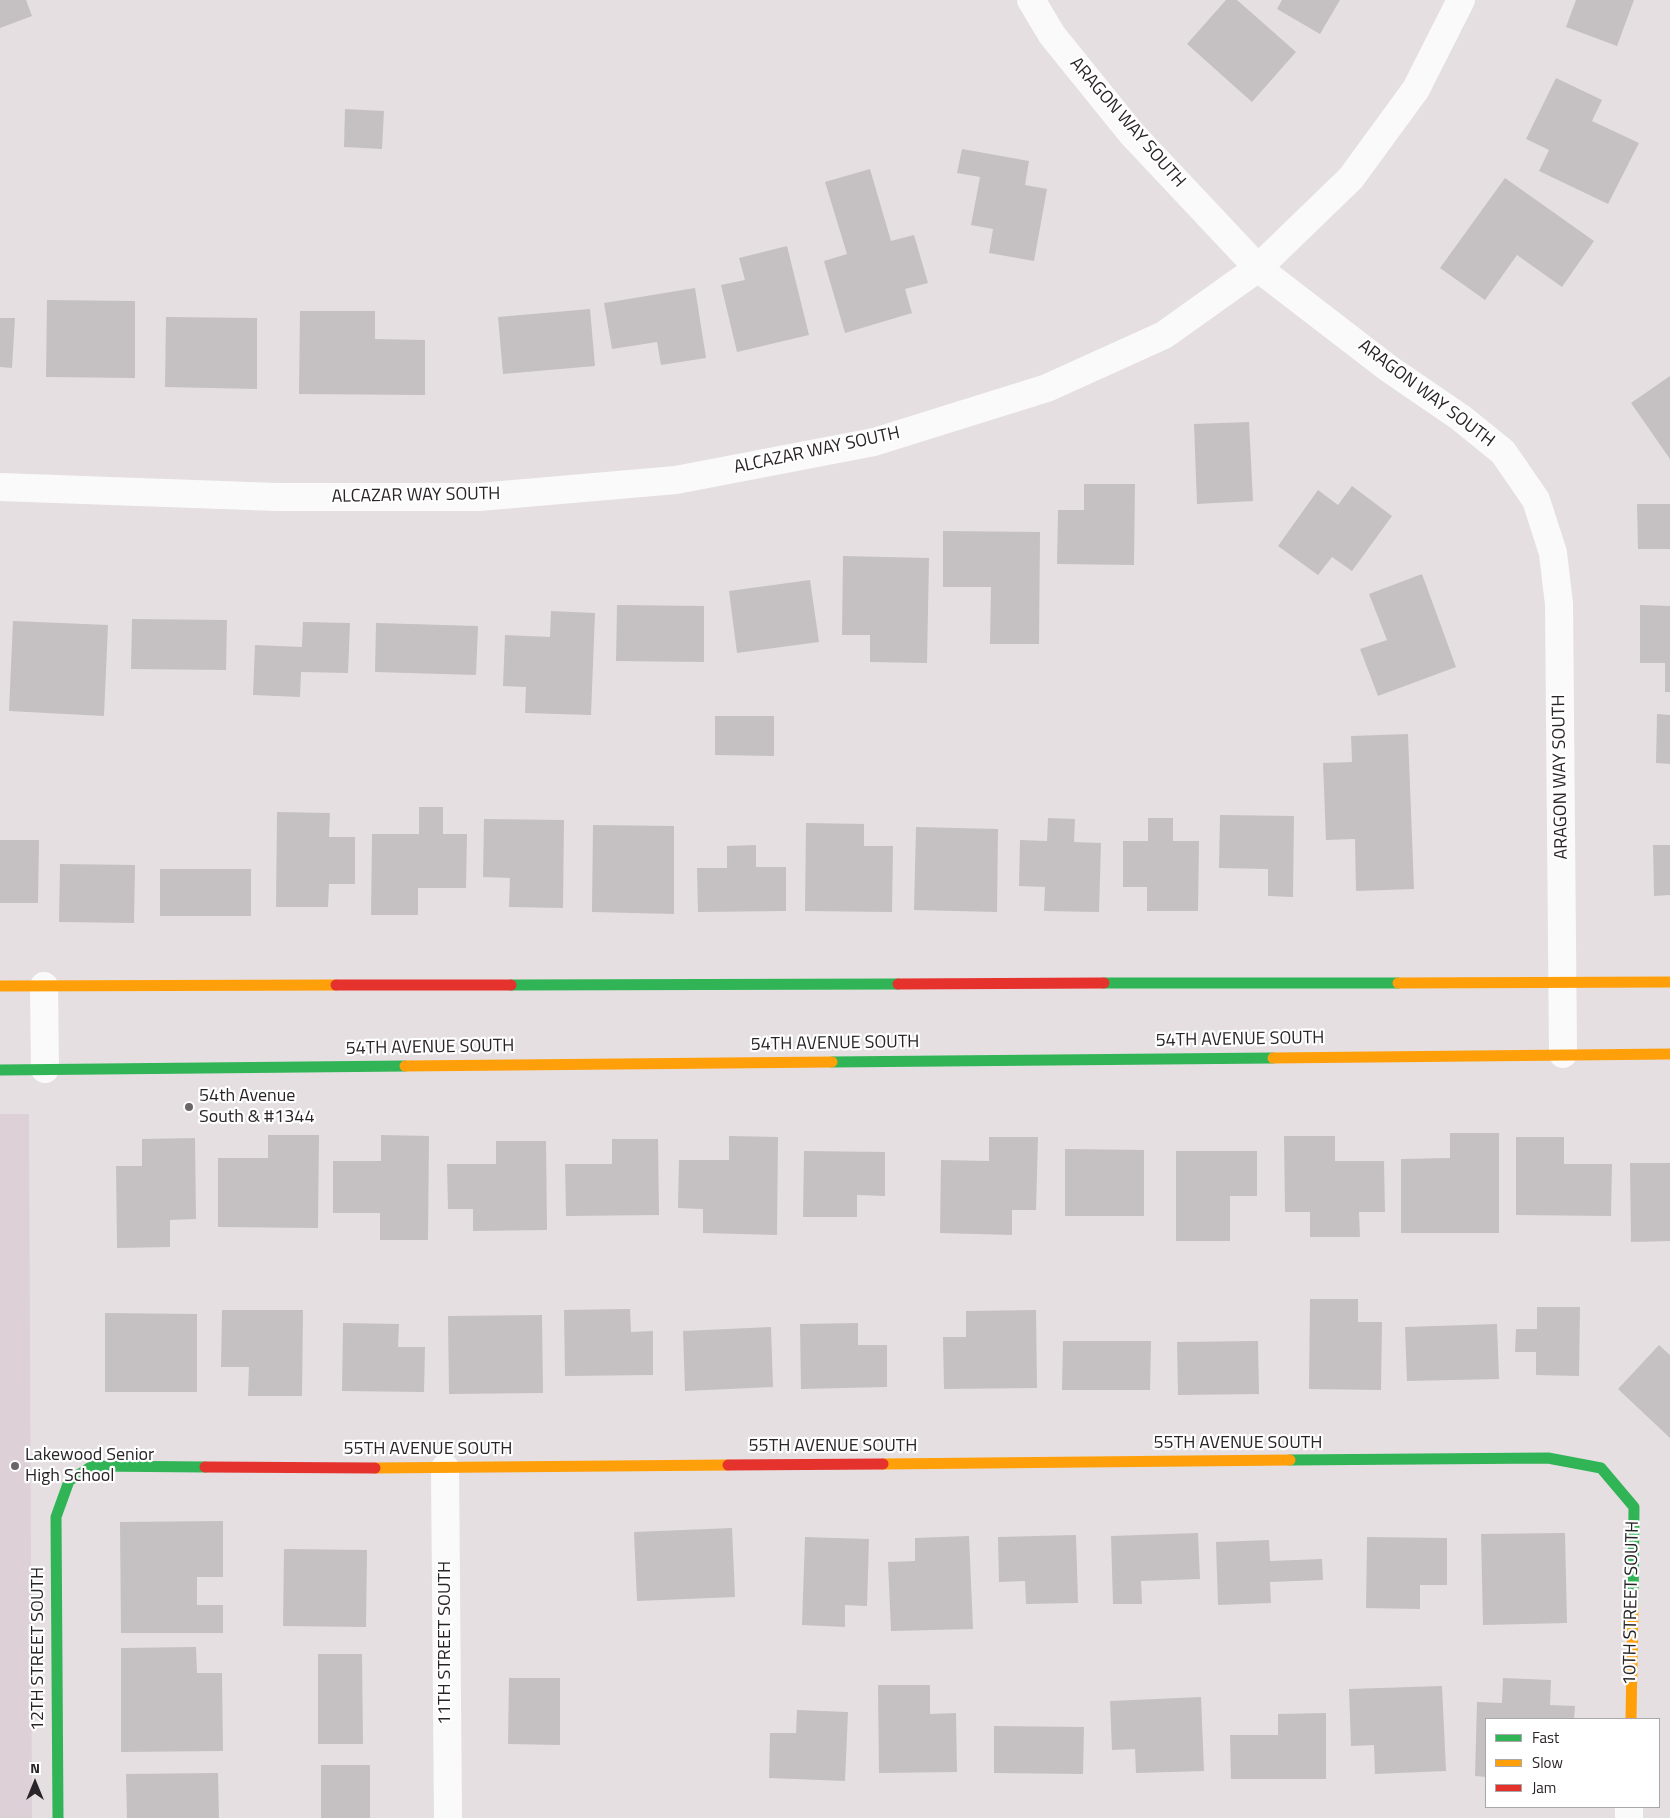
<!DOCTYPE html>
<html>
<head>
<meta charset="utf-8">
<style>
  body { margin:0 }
  #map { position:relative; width:1670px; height:1818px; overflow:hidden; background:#e5dfe2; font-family:"Titillium Web",sans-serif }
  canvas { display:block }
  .legend { position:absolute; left:1485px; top:1718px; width:175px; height:90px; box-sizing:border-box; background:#fff; border:1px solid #a9a7a9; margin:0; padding:6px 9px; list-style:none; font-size:15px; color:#292427 }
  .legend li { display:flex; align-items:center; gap:10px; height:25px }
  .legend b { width:25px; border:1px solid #a9a7a9 }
  .north { position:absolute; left:10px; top:1758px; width:50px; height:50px; -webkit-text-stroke:4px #fff; paint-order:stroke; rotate:0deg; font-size:14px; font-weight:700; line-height:20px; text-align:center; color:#292427 }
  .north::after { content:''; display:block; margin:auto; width:18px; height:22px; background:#292427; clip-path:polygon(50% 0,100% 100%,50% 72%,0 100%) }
</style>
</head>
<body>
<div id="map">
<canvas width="1670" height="1818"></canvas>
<ul class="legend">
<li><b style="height:6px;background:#30b455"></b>Fast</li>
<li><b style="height:6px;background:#ff9f0a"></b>Slow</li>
<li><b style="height:6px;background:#e5322d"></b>Jam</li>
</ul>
<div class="north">N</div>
</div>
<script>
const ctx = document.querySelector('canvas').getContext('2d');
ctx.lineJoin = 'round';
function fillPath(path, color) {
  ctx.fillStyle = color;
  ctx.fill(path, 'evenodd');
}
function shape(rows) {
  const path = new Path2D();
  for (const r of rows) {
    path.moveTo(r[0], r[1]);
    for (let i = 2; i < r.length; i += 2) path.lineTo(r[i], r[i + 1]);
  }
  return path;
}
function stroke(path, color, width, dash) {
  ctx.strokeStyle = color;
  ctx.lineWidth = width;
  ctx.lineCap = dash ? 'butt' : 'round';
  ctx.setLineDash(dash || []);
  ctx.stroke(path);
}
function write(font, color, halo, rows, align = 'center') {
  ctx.font = font + ' "Titillium Web",sans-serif';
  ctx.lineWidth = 4.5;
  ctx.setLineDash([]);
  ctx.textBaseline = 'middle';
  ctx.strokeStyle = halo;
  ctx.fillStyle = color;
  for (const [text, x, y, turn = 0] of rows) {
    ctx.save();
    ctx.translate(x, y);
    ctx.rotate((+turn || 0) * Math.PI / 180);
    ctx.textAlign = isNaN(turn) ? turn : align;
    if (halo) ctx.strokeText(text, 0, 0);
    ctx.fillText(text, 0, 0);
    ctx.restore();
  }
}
const built = shape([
  [0,1114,29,1114,32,1818,0,1818]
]);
const building = shape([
  [0,0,26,0,32,16,0,28],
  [1226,0,1237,0,1296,52,1252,102,1187,44],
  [1282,0,1340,0,1320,34,1277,9],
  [1576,0,1634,0,1617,46,1566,27],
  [1556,78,1602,100,1592,121,1639,143,1608,204,1539,171,1549,150,1526,139],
  [345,109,384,111,382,149,344,147],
  [962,149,1029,161,1025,185,1047,189,1034,261,989,253,993,229,971,225,980,177,957,173],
  [870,169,891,241,914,235,928,283,905,289,912,313,845,333,824,261,847,254,825,182],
  [1505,178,1594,241,1562,287,1517,255,1485,300,1440,268],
  [787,246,809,335,737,352,721,285,745,280,739,258],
  [695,288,706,358,661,365,657,342,612,349,604,303],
  [47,300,135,301,135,378,46,377],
  [590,309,595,366,503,374,498,317],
  [300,311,375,311,375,339,425,340,425,395,299,394],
  [166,317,257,318,257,389,165,387],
  [0,318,15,318,12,368,0,367],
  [1670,376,1670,459,1631,403],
  [1249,422,1253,501,1197,504,1194,424],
  [1084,484,1135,484,1134,565,1057,564,1058,510,1084,510],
  [1352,486,1392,516,1352,571,1332,557,1318,575,1278,546,1318,490,1338,505],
  [1637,504,1670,504,1670,549,1638,549],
  [943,531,1040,532,1039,644,990,644,991,587,943,587],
  [843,556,929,558,927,663,870,662,870,635,842,635],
  [1422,574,1456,667,1378,696,1360,649,1387,640,1369,594],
  [810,580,819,642,737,653,729,591],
  [617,605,704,606,704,662,616,661],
  [1640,605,1670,606,1670,692,1665,692,1665,663,1640,663],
  [551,611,595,613,591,715,525,713,526,687,503,686,505,635,550,637],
  [132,619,227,620,226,670,131,669],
  [13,621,108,625,104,716,9,711],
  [303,622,350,623,348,673,301,672,300,697,253,695,255,645,302,647],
  [376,623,478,626,476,675,375,672],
  [1657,714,1670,715,1670,764,1656,763],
  [715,716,774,716,774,756,715,755],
  [1408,734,1414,889,1356,891,1355,839,1326,840,1323,763,1352,762,1351,736],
  [419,807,443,807,443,834,467,834,466,888,418,888,418,915,371,915,372,834,419,834],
  [277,812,330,813,329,837,355,837,355,884,329,884,328,907,276,907],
  [1220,815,1294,816,1293,897,1268,896,1268,869,1219,868],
  [1048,818,1075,819,1074,842,1101,843,1099,912,1044,911,1045,887,1019,886,1020,840,1047,841],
  [1148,818,1173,818,1173,841,1199,841,1198,911,1147,911,1147,887,1123,887,1123,841,1148,841],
  [484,819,564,820,563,908,509,907,510,878,483,877],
  [806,823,864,824,864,846,893,846,892,912,805,911],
  [593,825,674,826,674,914,592,912],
  [916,827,998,829,997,912,914,910],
  [0,840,39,840,38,903,0,903],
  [756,845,756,867,786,867,786,911,698,912,697,868,727,868,727,846],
  [1653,845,1670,845,1670,895,1654,896],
  [60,864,135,865,134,923,59,922],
  [160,869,251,869,251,916,160,916],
  [1450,1133,1499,1133,1499,1233,1401,1233,1401,1159,1450,1158],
  [268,1135,319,1135,318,1228,218,1227,218,1158,268,1158],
  [381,1135,429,1136,428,1240,380,1240,380,1213,333,1213,333,1161,381,1161],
  [729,1136,778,1137,777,1235,703,1233,703,1209,678,1208,679,1160,729,1160],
  [1284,1136,1335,1136,1335,1161,1384,1161,1385,1212,1359,1212,1360,1237,1310,1237,1310,1212,1285,1212],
  [989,1137,1038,1137,1036,1210,1012,1210,1012,1235,940,1233,941,1160,989,1161],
  [1516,1137,1564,1137,1564,1164,1612,1164,1611,1216,1516,1215],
  [195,1138,196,1219,170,1220,170,1247,117,1248,116,1166,142,1166,142,1139],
  [612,1139,658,1139,659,1215,566,1216,565,1164,612,1164],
  [496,1141,546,1141,547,1230,473,1231,473,1209,448,1209,447,1164,496,1164],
  [1065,1149,1144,1150,1144,1216,1065,1216],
  [804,1151,885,1152,885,1196,857,1195,857,1217,803,1217],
  [1176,1151,1257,1151,1257,1196,1230,1196,1230,1241,1176,1241],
  [1630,1163,1670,1163,1670,1241,1631,1242],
  [1310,1299,1358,1299,1358,1322,1382,1322,1381,1390,1309,1389],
  [1537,1307,1580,1307,1579,1376,1536,1375,1536,1352,1515,1352,1516,1329,1537,1329],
  [630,1309,631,1332,653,1331,653,1375,565,1376,564,1310],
  [222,1310,303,1310,302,1396,248,1396,249,1367,221,1367],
  [1036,1310,1037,1388,944,1389,943,1337,966,1337,966,1311],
  [105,1313,197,1314,197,1392,105,1392],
  [542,1315,543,1393,449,1394,448,1316],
  [343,1323,399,1324,398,1347,425,1347,424,1392,342,1391],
  [858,1323,858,1345,887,1345,887,1387,801,1389,800,1324],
  [1497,1324,1499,1379,1407,1381,1405,1327],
  [771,1327,773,1387,685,1391,683,1331],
  [1063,1341,1151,1341,1150,1390,1062,1390],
  [1258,1341,1259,1394,1178,1395,1177,1342],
  [1659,1345,1670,1355,1670,1438,1618,1389],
  [223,1521,223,1577,197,1577,197,1605,223,1605,223,1633,121,1633,120,1522],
  [732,1528,735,1597,637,1601,634,1532],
  [1198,1533,1200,1579,1141,1581,1142,1604,1113,1604,1111,1536],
  [1565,1533,1567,1623,1483,1625,1481,1534],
  [1076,1535,1078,1603,1026,1604,1025,1581,999,1582,998,1537],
  [969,1536,973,1629,891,1631,888,1562,915,1561,915,1538],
  [805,1537,869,1539,867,1606,845,1605,845,1627,802,1625],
  [1367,1537,1447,1538,1447,1585,1420,1585,1420,1609,1366,1608],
  [1269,1540,1270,1561,1322,1559,1323,1580,1270,1582,1271,1603,1218,1605,1216,1542],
  [284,1549,367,1550,366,1627,283,1626],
  [196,1647,197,1673,222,1673,223,1751,121,1752,121,1648],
  [318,1654,362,1654,363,1744,318,1744],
  [509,1678,560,1678,560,1745,508,1744],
  [1503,1678,1551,1680,1550,1705,1575,1706,1574,1719,1486,1719,1486,1777,1475,1776,1477,1702,1502,1703],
  [878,1685,930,1685,930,1714,956,1713,957,1772,879,1773],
  [1442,1686,1446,1771,1375,1774,1374,1745,1351,1746,1349,1689],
  [1201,1697,1204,1771,1136,1773,1135,1749,1112,1750,1110,1701],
  [797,1710,848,1712,845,1781,769,1778,770,1733,796,1733],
  [1326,1713,1326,1779,1231,1779,1230,1735,1278,1735,1278,1714],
  [994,1726,1084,1727,1083,1774,994,1773],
  [321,1765,370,1765,370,1818,321,1818],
  [218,1773,219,1818,127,1818,126,1774]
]);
const street = shape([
  [1031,0,1052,35,1132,134,1258,268,1388,368,1461,418,1503,452,1536,500,1553,553,1559,604,1563,1054],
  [0,487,277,497,479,497,676,480,874,442,1047,388,1164,335,1258,268,1351,178,1416,89,1461,0],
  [44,986,45,1069],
  [445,1468,448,1818],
  [1629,1818,1629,1807]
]);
const fast = shape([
  [1104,983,1398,983],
  [511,985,898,984],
  [832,1062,1273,1058],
  [0,1070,405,1066],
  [1290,1460,1548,1458,1601,1468,1634,1507,1633,1606],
  [58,1818,56,1517,69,1481,92,1466,205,1467]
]);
const slow = shape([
  [1398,983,1670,982],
  [0,986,336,985],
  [1273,1058,1670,1054],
  [405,1066,832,1062],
  [883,1464,1290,1460],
  [375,1468,728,1465],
  [1631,1719,1633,1606]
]);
const jam = shape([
  [898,984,1104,983],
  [336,985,511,985],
  [728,1465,883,1464],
  [205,1467,375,1468]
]);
const markers = [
  [189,1107,5,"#6b6568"],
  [15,1466,5,"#6b6568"]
];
const streetNames = [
  ["ARAGON WAY SOUTH",1127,123,49],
  ["ARAGON WAY SOUTH",1426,394,37],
  ["ALCAZAR WAY SOUTH",817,451,-12],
  ["ALCAZAR WAY SOUTH",416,496,-1],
  ["ARAGON WAY SOUTH",1561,777,-91],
  ["54TH AVENUE SOUTH",1240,1040,-1],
  ["54TH AVENUE SOUTH",835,1044,-1],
  ["54TH AVENUE SOUTH",430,1048,-1],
  ["55TH AVENUE SOUTH",1238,1444],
  ["55TH AVENUE SOUTH",833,1447],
  ["55TH AVENUE SOUTH",428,1450],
  ["10TH STREET SOUTH",1632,1603,-89],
  ["11TH STREET SOUTH",446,1643,-90],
  ["12TH STREET SOUTH",39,1649,-90]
];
const poiNames = [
  ["54th Avenue",199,1097],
  ["South & #1344",199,1118],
  ["Lakewood Senior",25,1456],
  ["High School",25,1477]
];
fillPath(built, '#ddd0d7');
fillPath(building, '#c5c0c2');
stroke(street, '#fbfafb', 28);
stroke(fast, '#30b455', 11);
stroke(slow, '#ff9f0a', 11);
stroke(jam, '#e5322d', 11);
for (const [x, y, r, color] of markers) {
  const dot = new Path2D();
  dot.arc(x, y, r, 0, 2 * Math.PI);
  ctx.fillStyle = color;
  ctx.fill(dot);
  stroke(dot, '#fff', 2);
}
write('18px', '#292427', '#fff', streetNames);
write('18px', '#292427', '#fff', poiNames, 'left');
</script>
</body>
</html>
